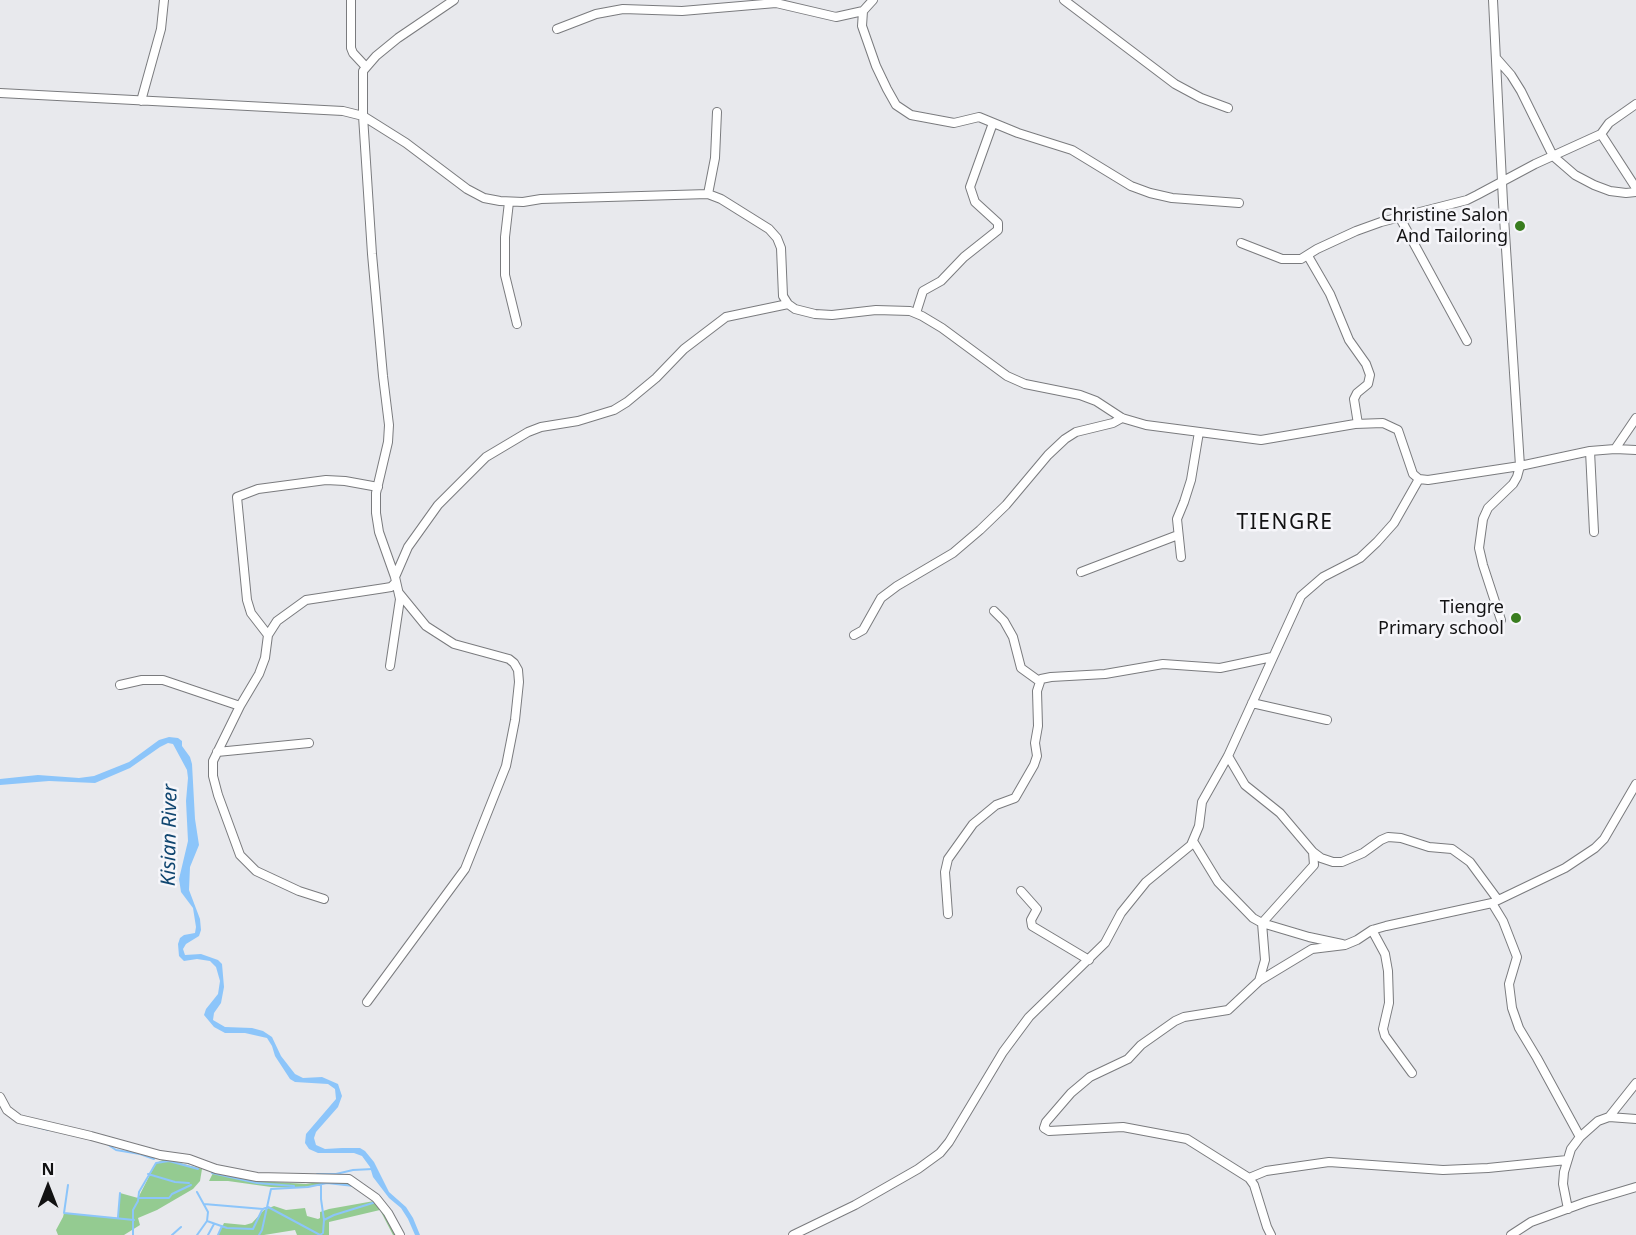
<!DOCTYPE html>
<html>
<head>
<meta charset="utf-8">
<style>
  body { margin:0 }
  #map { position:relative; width:1636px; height:1235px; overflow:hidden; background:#e8e9ed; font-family:"Noto Sans",sans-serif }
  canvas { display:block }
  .north { position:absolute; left:18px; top:1157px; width:60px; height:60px; -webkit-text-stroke:4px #f6f6fa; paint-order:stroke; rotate:0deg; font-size:16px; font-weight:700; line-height:24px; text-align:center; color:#121213 }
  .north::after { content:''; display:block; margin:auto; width:21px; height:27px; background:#121213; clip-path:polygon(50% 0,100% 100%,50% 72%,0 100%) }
</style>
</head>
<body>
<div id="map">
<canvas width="1636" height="1235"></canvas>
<div class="north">N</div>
</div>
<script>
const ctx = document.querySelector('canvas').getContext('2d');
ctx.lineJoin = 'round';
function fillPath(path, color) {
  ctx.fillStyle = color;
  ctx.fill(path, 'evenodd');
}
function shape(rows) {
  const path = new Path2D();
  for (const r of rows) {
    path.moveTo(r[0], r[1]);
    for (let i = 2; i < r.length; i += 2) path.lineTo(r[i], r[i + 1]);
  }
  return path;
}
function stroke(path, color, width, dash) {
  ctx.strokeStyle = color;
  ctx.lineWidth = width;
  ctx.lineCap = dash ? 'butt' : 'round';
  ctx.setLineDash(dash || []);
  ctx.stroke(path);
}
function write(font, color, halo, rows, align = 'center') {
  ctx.font = font + ' "Noto Sans",sans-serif';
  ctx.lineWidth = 5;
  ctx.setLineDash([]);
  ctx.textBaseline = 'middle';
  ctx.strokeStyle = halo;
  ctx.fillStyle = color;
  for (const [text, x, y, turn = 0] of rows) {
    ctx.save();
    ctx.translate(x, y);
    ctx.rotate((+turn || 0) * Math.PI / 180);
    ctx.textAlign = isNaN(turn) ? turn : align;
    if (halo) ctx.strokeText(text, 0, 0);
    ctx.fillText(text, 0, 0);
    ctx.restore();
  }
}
const green = shape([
  [165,1159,202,1169,200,1181,193,1189,157,1210,138,1218,140,1225,124,1235,58,1235,56,1230,63,1217,64,1213,118,1218,120,1193,138,1198,156,1163],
  [214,1171,259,1181,306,1184,330,1180,349,1180,351,1186,327,1183,299,1188,271,1187,228,1181,209,1181],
  [374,1201,376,1202,398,1235,393,1235,380,1210,329,1222,329,1235,297,1235,295,1230,264,1235,218,1235,224,1223,245,1225,252,1223,264,1210,274,1206,286,1210,305,1208,307,1216,318,1219,320,1218,320,1212,329,1209]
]);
const water = shape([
  [169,737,178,738,182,741,182,746,190,757,192,764,195,819,199,845,190,867,189,890,200,919,201,930,199,936,186,944,183,949,185,955,201,954,218,960,222,964,224,987,221,1003,214,1013,213,1020,225,1027,252,1028,263,1031,272,1037,281,1056,295,1074,303,1078,322,1077,338,1084,342,1096,338,1107,316,1132,314,1138,316,1145,325,1149,342,1148,360,1148,365,1151,374,1162,389,1192,406,1207,413,1218,420,1235,415,1235,408,1219,401,1208,389,1198,373,1177,370,1167,362,1156,354,1153,318,1153,309,1149,305,1143,306,1134,336,1099,335,1089,328,1084,295,1082,290,1079,275,1056,272,1046,267,1038,245,1033,225,1033,214,1027,204,1015,206,1009,218,994,220,981,216,967,210,961,197,959,184,961,179,956,178,944,180,938,184,935,195,933,196,927,193,908,181,892,179,879,188,841,186,801,188,778,187,770,173,744,168,743,160,747,130,768,95,783,49,781,0,785,0,779,38,775,79,778,94,776,129,762,159,740]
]);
const stream = shape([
  [29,1125,49,1130],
  [107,1144,116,1150,140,1154,154,1159],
  [212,1173,257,1183,294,1186],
  [148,1174,175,1182,189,1183],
  [317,1174,336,1174,353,1170,373,1169],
  [68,1185,64,1213,134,1220],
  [321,1185,321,1199,324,1220],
  [197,1192,208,1212,207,1221,197,1235],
  [138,1198,169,1198,172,1194,191,1185],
  [204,1204,263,1209,268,1207,320,1235,323,1233,324,1220,334,1215,376,1202],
  [118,1217,120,1193],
  [207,1221,227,1228,253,1229,262,1210],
  [133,1235,133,1210,138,1201,139,1192,156,1163,169,1161,198,1169],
  [172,1235,181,1227],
  [208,1235,214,1224],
  [218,1235,222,1226],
  [259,1235,262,1230,271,1189,308,1187,327,1183,354,1186]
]);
const minor = shape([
  [351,0,351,48,353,53,366,67],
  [873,0,863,11,862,26,876,66,887,89,896,105,911,115,954,123,979,117,1018,133,1072,150,1131,186,1150,193,1172,198,1239,203],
  [1064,0,1175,84,1201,98,1228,108],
  [1493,0,1503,202,1520,466,1517,477,1513,484,1488,508,1483,519,1479,548,1483,565,1501,620],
  [557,29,596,14,623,9,682,11,776,3,836,17,863,11],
  [1497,59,1511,75,1521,91,1553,156,1575,175,1594,185,1610,191,1626,193,1636,192],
  [0,93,343,111,363,116,406,143,467,189,484,198,500,201,523,202,541,199,708,194,721,199,769,229,777,238,781,248,783,296,788,304,795,309,815,314,832,315,876,310,910,311,922,316,942,328,1007,376,1025,384,1080,395,1096,401,1122,418,1146,425,1261,440,1355,424,1383,423,1398,430,1413,474,1419,479,1428,480,1520,466,1590,451,1615,449,1636,450],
  [141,101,161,29,164,0],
  [1601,134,1636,188],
  [708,194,715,158,717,112],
  [509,202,505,237,505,275,517,324],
  [1400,218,1467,341],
  [1241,243,1282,259,1301,259,1317,249,1356,231,1381,222,1467,200,1477,195,1535,164,1601,134,1609,123,1636,104],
  [1308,256,1330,294,1349,340,1366,364,1370,375,1368,384,1357,393,1354,399,1358,424],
  [916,313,923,291,941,281,964,257,998,230,998,223,975,202,970,187,993,123],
  [1615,449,1636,418],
  [1590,451,1594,532],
  [1181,557,1177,519,1184,502,1191,480,1199,432],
  [1081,572,1178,535],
  [395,577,408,547,438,505,486,457,528,432,541,427,578,421,614,410,627,402,656,378,684,349,726,317,788,304],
  [994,611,1004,621,1013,637,1021,668,1039,681],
  [268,635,251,613,247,600,237,497,258,489,326,480,345,481,378,487],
  [854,635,863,630,881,598,897,586,953,553,980,530,1006,505,1048,455,1065,439,1076,432,1113,423,1122,418],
  [390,666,400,599,395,577,379,532,376,513,376,493,388,442,389,425,383,376,372,254,363,116,363,71,376,56,398,38,454,0],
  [120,685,142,680,163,680,240,706],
  [1252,703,1327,720],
  [217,752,309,743],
  [1228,756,1245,785,1280,813,1313,852,1321,858,1333,862,1342,862,1363,853,1381,840,1388,837,1401,838,1429,847,1452,849,1470,862,1498,900],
  [1193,841,1218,882,1253,918,1262,923,1309,937,1342,944],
  [1021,891,1037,909,1031,920,1032,926,1089,960],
  [324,899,299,891,256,871,240,855,218,795,213,776,213,761,240,706,259,674,265,658,268,635,277,621,306,600,385,588,391,587,395,583],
  [1492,903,1503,921,1517,957,1509,984,1512,1008,1519,1028,1537,1058,1580,1137],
  [948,914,945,872,948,859,973,824,996,805,1015,798,1034,765,1037,756,1035,743,1038,726,1037,691,1041,679,1051,677,1105,674,1163,664,1220,668,1272,657],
  [1372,930,1385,954,1388,971,1389,1003,1383,1029,1385,1036,1412,1073],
  [1259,981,1265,960,1262,923,1314,865,1313,852],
  [367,1002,465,869,506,766,515,720,519,682,518,670,514,663,509,659,454,644,426,626,399,593],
  [0,1097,7,1110,19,1119,91,1136,160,1155,189,1159,216,1169,257,1177,349,1179,376,1198,388,1213,400,1235],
  [1609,1117,1636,1083],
  [1249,1178,1266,1171,1329,1162,1443,1170,1488,1168,1567,1160],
  [1568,1209,1563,1184,1564,1172,1571,1149,1580,1137,1598,1121,1609,1117,1636,1119],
  [793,1235,855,1205,918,1169,940,1153,949,1142,1003,1052,1029,1017,1105,943,1121,913,1146,882,1191,845,1199,826,1202,802,1228,756,1301,596,1323,577,1360,558,1377,542,1394,523,1419,479],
  [1271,1235,1267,1227,1254,1185,1249,1178,1187,1139,1123,1127,1049,1131,1044,1128,1046,1122,1071,1093,1090,1077,1128,1059,1141,1045,1175,1021,1184,1017,1228,1010,1259,981,1312,949,1345,945,1357,940,1372,930,1386,926,1492,903,1565,868,1595,848,1604,839,1636,784],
  [1511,1235,1531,1222,1586,1202,1636,1187]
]);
const markers = [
  [1520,226,6,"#397d1f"],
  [1516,618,6,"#397d1f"]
];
const poiNames = [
  ["Christine Salon",1508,216],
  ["And Tailoring",1508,237],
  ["Tiengre",1504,608],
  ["Primary school",1504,629]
];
const waterNames = [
  ["Kisian River",170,835,-89]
];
const quarterNames = [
  ["TIENGRE",1285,523]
];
fillPath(green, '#94cb91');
fillPath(water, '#8cc5fa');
stroke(stream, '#8cc5fa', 2);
stroke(minor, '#7a7b7e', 10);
stroke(minor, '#fff', 8);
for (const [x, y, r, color] of markers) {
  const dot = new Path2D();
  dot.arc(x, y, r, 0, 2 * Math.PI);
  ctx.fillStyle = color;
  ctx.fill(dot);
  stroke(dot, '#f6f6fa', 2);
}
write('18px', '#121213', '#f6f6fa', poiNames, 'right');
write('italic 20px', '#104670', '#f6f6fa', waterNames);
ctx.letterSpacing = '1.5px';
write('21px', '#121213', '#f6f6fa', quarterNames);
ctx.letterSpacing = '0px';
</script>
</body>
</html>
